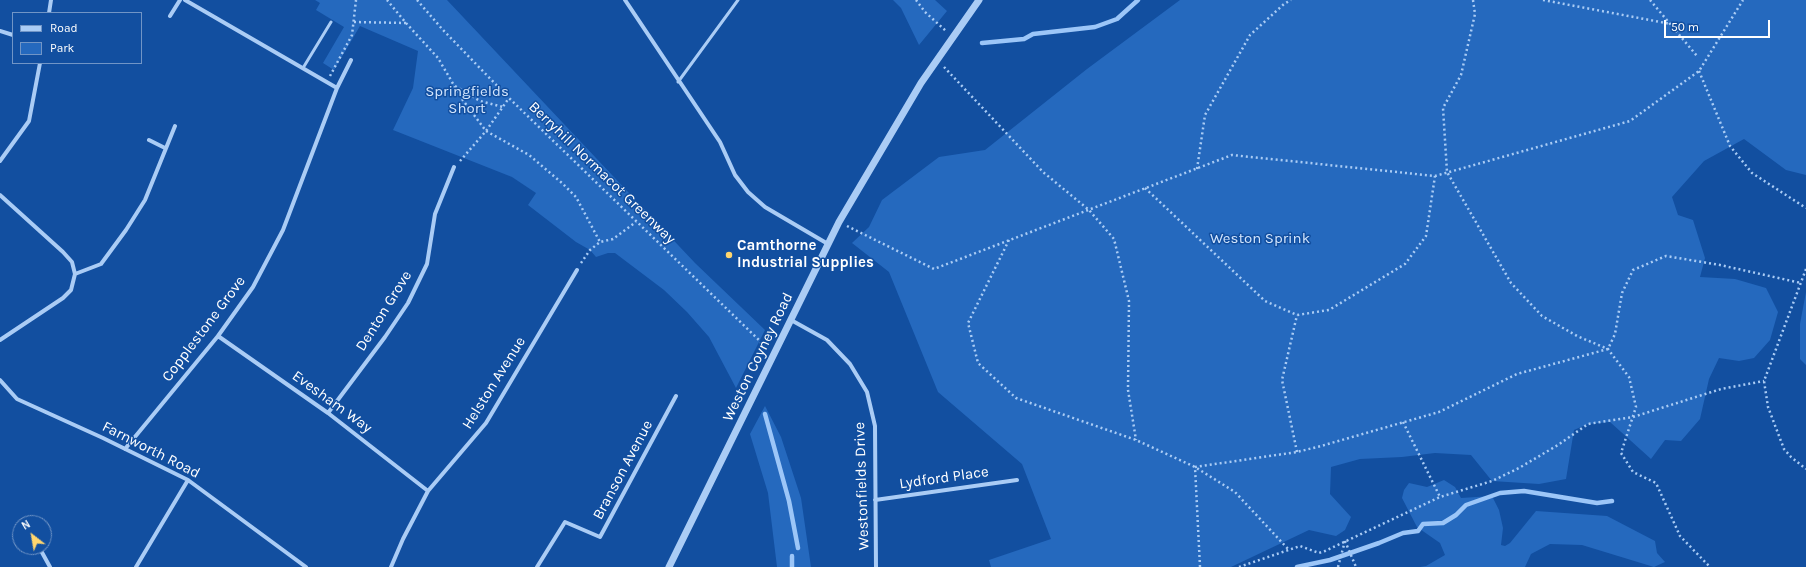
<!DOCTYPE html>
<html>
<head>
<meta charset="utf-8">
<style>
  body { margin:0 }
  #map { position:relative; width:1806px; height:567px; overflow:hidden; background:#124fa0; font-family:Karla,sans-serif }
  canvas { display:block }
  .legend { position:absolute; left:12px; top:12px; width:130px; height:52px; box-sizing:border-box; background:#124fa0; border:1px solid #7195c6; margin:0; padding:5px 7px; list-style:none; font-size:12px; color:#fff }
  .legend li { display:flex; align-items:center; gap:8px; height:20px }
  .legend b { width:20px; border:1px solid #7195c6 }
  .north { position:absolute; left:12px; top:515px; width:40px; height:40px; box-sizing:border-box; background:#124fa0; border:1px solid #7195c6; border-radius:50%; rotate:329deg; font-size:11px; font-weight:700; line-height:16px; text-align:center; color:#fff }
  .north::after { content:''; display:block; margin:auto; width:14px; height:18px; background:#ffd66e; clip-path:polygon(50% 0,100% 100%,50% 72%,0 100%) }
  .scale { position:absolute; left:1664px; top:20px; width:106px; height:18px; box-sizing:border-box; border:2px solid #fff; border-top:0; padding-left:5px; font-size:12px; line-height:14px; white-space:nowrap; color:#fff; -webkit-text-stroke:3px #124fa0; paint-order:stroke }
</style>
</head>
<body>
<div id="map">
<canvas width="1806" height="567"></canvas>
<ul class="legend">
<li><b style="height:5px;background:#aaccf5"></b>Road</li>
<li><b style="height:11px;background:#2569be"></b>Park</li>
</ul>
<div class="north">N</div>
<div class="scale">50 m</div>
</div>
<script>
const ctx = document.querySelector('canvas').getContext('2d');
ctx.lineJoin = 'round';
function fillPath(path, color) {
  ctx.fillStyle = color;
  ctx.fill(path, 'evenodd');
}
function shape(rows) {
  const path = new Path2D();
  for (const r of rows) {
    path.moveTo(r[0], r[1]);
    for (let i = 2; i < r.length; i += 2) path.lineTo(r[i], r[i + 1]);
  }
  return path;
}
function stroke(path, color, width, dash) {
  ctx.strokeStyle = color;
  ctx.lineWidth = width;
  ctx.lineCap = dash ? 'butt' : 'round';
  ctx.setLineDash(dash || []);
  ctx.stroke(path);
}
function write(font, color, halo, rows, align = 'center') {
  ctx.font = font + ' Karla,sans-serif';
  ctx.lineWidth = 3;
  ctx.setLineDash([]);
  ctx.textBaseline = 'middle';
  ctx.strokeStyle = halo;
  ctx.fillStyle = color;
  for (const [text, x, y, turn = 0] of rows) {
    ctx.save();
    ctx.translate(x, y);
    ctx.rotate((+turn || 0) * Math.PI / 180);
    ctx.textAlign = isNaN(turn) ? turn : align;
    if (halo) ctx.strokeText(text, 0, 0);
    ctx.fillText(text, 0, 0);
    ctx.restore();
  }
}
const green = shape([
  [315,0,447,0,695,263,765,330,736,388,709,337,687,312,664,290,615,253,608,253,596,257,590,250,576,242,528,205,536,193,512,177,393,130,413,88,418,51,360,26,334,70,323,63,344,27,316,10,320,3],
  [893,0,935,0,947,11,919,45,901,8],
  [1180,0,1806,0,1806,175,1786,170,1744,139,1704,161,1672,197,1678,215,1693,220,1705,258,1700,277,1735,279,1766,288,1778,312,1770,340,1754,358,1739,361,1719,358,1709,379,1700,419,1681,441,1665,440,1651,459,1610,422,1588,424,1574,430,1566,479,1539,484,1492,481,1471,455,1435,453,1402,457,1360,459,1331,467,1330,494,1351,517,1345,530,1336,536,1309,530,1231,567,991,567,989,560,1051,539,1022,464,938,392,889,272,852,243,869,227,882,200,939,157,985,150,1087,69],
  [1806,292,1806,365,1800,359,1800,324],
  [765,406,781,437,801,498,811,567,777,567,768,493,750,434],
  [1444,480,1455,487,1461,498,1492,496,1499,510,1503,528,1501,545,1505,546,1510,543,1536,511,1607,516,1655,541,1657,553,1665,562,1654,567,1582,545,1550,544,1531,554,1525,567,1420,567,1426,566,1445,555,1440,543,1417,527,1402,498,1404,490,1409,483,1427,487]
]);
const stream = shape([
  [982,43,1024,39,1033,34,1095,27,1117,19,1138,0],
  [765,414,789,501,798,548],
  [792,556,792,567],
  [1297,567,1330,560,1379,543,1403,533,1418,531,1423,524,1443,523,1456,515,1466,505,1500,493,1524,491,1597,503,1612,501]
]);
const path = shape([
  [417,0,443,30,509,98,760,341,765,350],
  [916,0,925,12,946,31],
  [1473,0,1475,14,1461,75,1443,108,1447,172,1511,283,1542,316,1577,336,1608,349,1629,377,1636,407,1621,453,1633,472,1656,483,1680,536,1710,567],
  [1543,0,1671,24],
  [1650,0,1697,56],
  [354,22,406,23,387,0],
  [406,23,438,58,462,99,486,131,529,155,562,183,576,197,600,242],
  [944,67,1043,172,1089,210,1114,239,1129,301,1128,390,1136,440],
  [1699,71,1730,146,1752,173,1806,208],
  [330,76,352,35,356,0],
  [455,86,480,101,503,107],
  [460,161,486,131,509,98],
  [1197,169,1205,115,1250,35,1284,4,1291,0],
  [1145,188,1265,301,1297,315,1329,310,1405,264,1426,236,1435,176],
  [847,226,934,269,1232,155,1435,176,1630,121,1699,71,1743,0],
  [1009,240,968,323,978,363,1016,398,1136,440,1195,467,1235,492,1289,550],
  [581,263,590,250,600,242,613,239,636,222],
  [1806,269,1764,381,1768,407,1784,449,1791,457,1806,469],
  [1403,422,1440,497],
  [1297,452,1282,380,1297,315],
  [1345,541,1356,567],
  [1200,567,1195,467,1297,452,1321,446,1439,412,1517,374,1608,349,1615,334,1622,293,1633,270,1666,256,1720,265,1801,283],
  [1239,567,1300,546,1319,553,1325,551,1440,497,1492,481,1519,468,1558,445,1588,424,1633,417,1721,389,1764,381],
  [1338,567,1345,541]
]);
const service = shape([
  [303,68,331,22],
  [678,82,738,0]
]);
const minor = shape([
  [185,0,337,88],
  [625,0,720,142,735,175,748,192,765,207,828,244],
  [49,13,51,0],
  [170,16,180,0],
  [0,31,13,35],
  [149,140,165,148],
  [0,161,29,121,40,63],
  [0,195,63,252,72,262,75,274,71,290,63,298,0,340],
  [75,274,101,264,126,230,145,200,175,126],
  [791,320,827,340,850,364,867,392,875,426,876,567],
  [218,336,328,413,428,491],
  [0,380,17,399,103,438,188,480,306,567],
  [328,413,385,337,408,303,427,264,435,214,454,167],
  [125,449,218,336,253,287,283,230,337,88,351,60],
  [875,500,1017,480],
  [39,547,50,567],
  [136,567,188,480],
  [391,567,403,539,428,491,486,423,577,270],
  [537,567,565,522,600,537,676,396]
]);
const tertiary = shape([
  [669,567,839,222,921,83,979,0]
]);
const markers = [
  [729,255,4,"#ffd66e"]
];
const parkNames = [
  ["Springfields",467,92],
  ["Short",467,109],
  ["Weston Sprink",1260,239]
];
const streetNames = [
  ["Berryhill Normacot Greenway",602,173,44],
  ["Denton Grove",384,311,-58],
  ["Copplestone Grove",204,329,-53],
  ["Weston Coyney Road",758,357,-64],
  ["Helston Avenue",494,383,-58],
  ["Evesham Way",332,402,36],
  ["Farnworth Road",151,450,27],
  ["Branson Avenue",623,470,-62],
  ["Lydford Place",944,478,-8],
  ["Westonfields Drive",862,486,-92]
];
const poiNames = [
  ["Camthorne",737,246],
  ["Industrial Supplies",737,263]
];
fillPath(green, '#2569be');
stroke(stream, '#9cc6f8', 4.5);
stroke(path, '#aaccf5', 2.5, [2, 3]);
stroke(service, '#aaccf5', 3);
stroke(minor, '#aaccf5', 4);
stroke(tertiary, '#aaccf5', 7);
for (const [x, y, r, color] of markers) {
  const dot = new Path2D();
  dot.arc(x, y, r, 0, 2 * Math.PI);
  ctx.fillStyle = color;
  ctx.fill(dot);
  stroke(dot, '#124fa0', 1.5);
}
write('15px', '#d3e6fe', '#124fa0', parkNames);
write('15px', '#fff', '#124fa0', streetNames);
write('bold 15px', '#fff', '#124fa0', poiNames, 'left');
</script>
</body>
</html>
